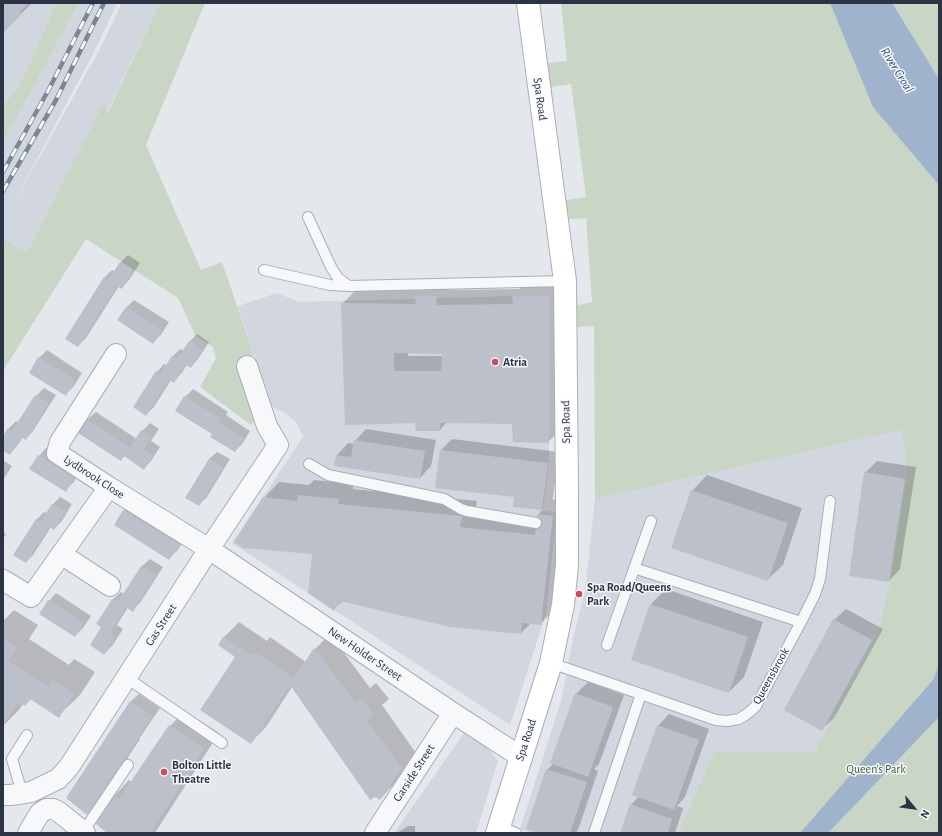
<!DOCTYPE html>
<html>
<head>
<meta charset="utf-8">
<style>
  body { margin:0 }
  #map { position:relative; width:942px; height:836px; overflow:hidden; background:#e4e7ec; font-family:"Alegreya Sans",sans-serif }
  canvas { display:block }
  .frame { position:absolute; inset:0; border:4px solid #2b3445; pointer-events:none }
  .north { position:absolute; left:894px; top:788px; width:40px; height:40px; -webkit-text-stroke:3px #f4f6f9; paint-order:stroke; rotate:119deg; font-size:11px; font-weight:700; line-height:16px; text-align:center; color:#2b3445 }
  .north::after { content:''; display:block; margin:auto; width:14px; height:18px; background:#2b3445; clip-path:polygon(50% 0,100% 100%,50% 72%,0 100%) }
</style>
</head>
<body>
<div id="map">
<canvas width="942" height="836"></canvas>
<div class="frame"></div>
<div class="north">N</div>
</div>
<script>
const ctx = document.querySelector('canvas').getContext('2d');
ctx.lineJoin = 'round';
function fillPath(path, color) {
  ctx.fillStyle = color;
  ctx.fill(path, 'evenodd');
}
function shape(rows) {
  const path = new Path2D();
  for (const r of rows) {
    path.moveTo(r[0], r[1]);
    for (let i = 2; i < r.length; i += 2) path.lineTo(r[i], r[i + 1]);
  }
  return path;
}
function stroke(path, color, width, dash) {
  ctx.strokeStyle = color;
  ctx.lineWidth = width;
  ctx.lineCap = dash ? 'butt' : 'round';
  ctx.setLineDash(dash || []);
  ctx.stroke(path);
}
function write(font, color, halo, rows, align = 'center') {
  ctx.font = font + ' "Alegreya Sans",sans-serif';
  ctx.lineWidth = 3;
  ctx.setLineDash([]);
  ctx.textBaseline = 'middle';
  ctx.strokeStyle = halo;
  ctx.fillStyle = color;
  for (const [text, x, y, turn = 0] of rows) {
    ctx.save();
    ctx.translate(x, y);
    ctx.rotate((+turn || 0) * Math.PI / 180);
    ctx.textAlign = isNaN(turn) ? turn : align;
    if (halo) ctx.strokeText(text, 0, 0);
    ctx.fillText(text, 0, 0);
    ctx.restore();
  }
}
const built = shape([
  [3,3,56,3,19,87,3,105],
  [79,3,117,3,95,50,12,206,100,49,122,3,160,3,107,112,104,104,27,252,3,239,3,141,30,94],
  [277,293,299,302,549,295,549,460,543,511,557,512,546,614,510,725,232,543,303,437,296,422,285,413,271,406,238,306],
  [902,430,907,475,889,586,876,638,814,752,714,752,678,833,531,833,520,829,562,698,573,638,585,592,595,499],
  [465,732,485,745,498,761,476,833,394,833]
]);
const green = shape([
  [56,3,79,3,30,94,3,141,3,105,19,87],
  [160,3,205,3,146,145,201,270,222,262,254,355,239,362,256,419,251,425,200,387,216,358,213,347,195,335,178,298,86,239,3,371,3,239,27,252,104,103,108,112],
  [561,3,939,3,939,833,678,833,714,752,814,752,876,638,889,586,907,475,902,430,595,499,594,326,565,328,565,308,592,302,586,218,556,220,554,202,586,197,571,84,544,88,542,64,567,61]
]);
const water = shape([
  [830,3,892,3,939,79,939,185,873,107],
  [939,665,939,717,828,833,800,833,933,680]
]);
const shadow = shape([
  [3,3,32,3,3,32],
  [128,255,140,263,129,280,122,288,119,286,86,338,78,346,104,278,112,270,115,272,121,262],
  [564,280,564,427,548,442,513,423,447,422,440,430,416,422,342,304,357,289,451,281,451,290,520,289,528,281],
  [408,352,443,353,442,356,408,356],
  [134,300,169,322,161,335,153,342,126,308],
  [197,334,209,342,198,359,191,367,187,365,181,374,174,381,171,380,154,407,146,415,157,372,164,364,167,366,173,356,180,349,184,351,190,341],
  [47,350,82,373,73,387,66,394,39,358],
  [44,388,56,395,33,431,26,439,23,437,17,446,10,454,3,450,3,438,8,429,16,421,19,423,36,396],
  [193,389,228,412,226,415,250,431,242,444,235,451,213,434,185,397],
  [96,412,137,439,142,431,150,423,159,429,151,441,160,447,151,461,144,468,125,456,121,459,80,432,88,419],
  [366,429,436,440,431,466,420,478,335,465,337,455,348,443,354,444,355,441],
  [452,439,559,452,553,498,552,499,568,501,555,609,540,624,531,623,521,633,343,600,334,609,313,553,264,498,279,482,309,485,314,480,353,484,353,489,477,501,475,512,538,519,538,515,543,509,514,506,515,496,441,450],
  [46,448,81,470,73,483,65,490,39,456],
  [217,452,230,459,207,497,199,505,186,497,209,459],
  [3,460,12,466,3,480],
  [877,461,916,467,900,569,889,581,865,473],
  [707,475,802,508,783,565,767,580,692,491],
  [60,497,72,504,62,521,54,529,51,527,33,555,26,562,14,555,37,519,44,512,47,513,53,504],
  [131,503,186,537,177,551,169,558,124,511],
  [3,532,6,534,3,539],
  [150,559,163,567,140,603,132,610,128,607,117,625,123,629,112,646,104,654,103,627,98,624,113,599,121,592,124,594,142,566],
  [666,589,763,622,744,677,729,692,651,604],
  [56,593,91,616,83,628,75,636,49,601],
  [846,609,883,629,834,718,822,729,834,620],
  [14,610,38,625,29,639,69,665,74,659,95,672,80,695,58,716,31,699,25,705,23,704,18,711,3,726,3,621],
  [239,622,267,641,270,637,306,662,315,649,330,634,370,688,376,683,389,699,382,705,416,753,395,783,380,799,292,687,266,727,251,742,236,656,219,645,224,637],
  [588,682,624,695,599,764,594,769,598,771,578,830,575,833,540,833,547,770,553,764,576,694],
  [139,694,160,708,139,739,140,739,99,802,87,814,107,737,131,701],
  [185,711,219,733,155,833,109,833,96,822,114,796,129,780,132,782,170,726],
  [669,714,709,729,685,797,677,806,683,808,675,833,621,833,631,805,639,796,658,726],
  [408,826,415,826,415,833,397,833]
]);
const building = shape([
  [3,3,29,3,20,12,22,14,3,33],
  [120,262,133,271,122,289,117,286,78,347,65,339,104,277,108,280],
  [549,295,549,443,513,442,512,424,440,423,440,431,416,431,415,423,345,425,341,303,416,304,415,297,436,296,437,305,513,304,512,296],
  [394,353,442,354,441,371,394,371],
  [126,307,162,330,153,344,117,320],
  [189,341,202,350,191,368,186,365,174,383,169,380,146,416,133,407,156,371,160,374,172,356,177,359],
  [38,357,75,380,66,396,29,373],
  [35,395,49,403,26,440,21,437,10,455,3,451,3,436,8,428,12,431],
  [184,396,221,419,219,423,244,438,235,452,210,437,212,434,175,411],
  [87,419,130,447,141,430,152,437,144,449,153,455,144,470,124,456,121,461,78,433],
  [354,440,425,451,420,479,334,466,336,455,351,457],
  [440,450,548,463,542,510,513,507,514,497,435,488],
  [38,455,74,478,66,492,29,469],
  [209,459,223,467,199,506,185,498],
  [864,472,905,479,889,582,849,576],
  [691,490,788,523,768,581,671,548],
  [298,495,339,499,338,504,462,516,460,527,535,535,537,514,553,516,541,625,522,623,521,634,450,627,340,601,334,611,308,593,312,554,243,548,234,542,263,497,297,501],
  [52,504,66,512,54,530,49,527,26,563,13,555,36,519,40,522],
  [123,510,179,545,169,560,114,525],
  [141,566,156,575,133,612,126,607,110,633,116,637,104,655,90,645,101,627,96,624,112,599,118,602],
  [48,600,84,623,75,637,39,614],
  [650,604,748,637,729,693,631,660],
  [833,619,872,640,822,731,784,710],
  [223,637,252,656,254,652,294,678,314,648,355,702,361,698,374,715,367,721,402,768,380,800,375,797,370,800,290,685,251,744,200,710,235,657,218,645],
  [3,638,17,647,8,661,48,686,52,680,74,694,59,718,30,699,25,706,18,702,3,725],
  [575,693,613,707,588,777,550,763],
  [130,701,153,716,87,815,66,798],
  [169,725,204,749,150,833,107,833,94,822,113,795,119,799],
  [657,725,699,740,674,810,632,795],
  [546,769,587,782,570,833,537,833,526,829],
  [630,804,672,819,668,833,620,833]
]);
const lane = shape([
  [308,217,331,267,338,278,349,286],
  [264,270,330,285,349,286,565,281],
  [309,464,328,475,444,499,461,509,467,511,536,523],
  [634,568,801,622],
  [607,645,651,521],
  [551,663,716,720,727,721,739,719,747,714,756,706,801,622,815,594,820,579,830,501],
  [127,678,222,743],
  [22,793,12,759,27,735],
  [499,826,516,833],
  [83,832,128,765],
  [594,833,641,694]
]);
const street = shape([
  [116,354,60,442,57,453,109,487,209,549,453,713,521,757],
  [61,554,110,586],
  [3,580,31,597,109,487],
  [3,795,11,795,31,792,58,779,69,767,209,549,278,445,267,426,247,366],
  [28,833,35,821,40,813,46,809,53,809,59,812,85,833],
  [375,833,453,713]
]);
const secondary = shape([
  [497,833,551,663,563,605,567,565,567,495,565,281,528,3]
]);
const rail = shape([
  [3,172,49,89,93,3],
  [3,191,56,100,104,3]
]);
const markers = [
  [495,362,4,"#d1495b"],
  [579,594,4,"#d1495b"],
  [164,772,4,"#d1495b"]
];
const streetNames = [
  ["Spa Road",540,99,82],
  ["Spa Road",566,422,-91],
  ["Lydbrook Close",94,477,33],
  ["Gas Street",161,625,-57],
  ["New Holder Street",365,654,34],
  ["Queensbrook",771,676,-61],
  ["Spa Road",526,740,-72],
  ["Garside Street",414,773,-57]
];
const poiNames = [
  ["Atria",503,362],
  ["Spa Road/Queens",587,587],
  ["Park",587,601],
  ["Bolton Little",172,765],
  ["Theatre",172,779]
];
const parkNames = [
  ["Queen's Park",876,769]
];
const waterNames = [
  ["River Croal",897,70,58]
];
fillPath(built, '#d2d6de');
fillPath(green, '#c9d6c5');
fillPath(water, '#9fb4cc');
fillPath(shadow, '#0003');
fillPath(building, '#bbc0ca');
stroke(lane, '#a9aeb7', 12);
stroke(street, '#a9aeb7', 22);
stroke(secondary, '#a9aeb7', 24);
stroke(lane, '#f7f8fa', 10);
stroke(street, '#f7f8fa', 20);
stroke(secondary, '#fff', 22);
stroke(rail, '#7d8696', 4.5);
stroke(rail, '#f4f6f9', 3, [9]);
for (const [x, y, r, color] of markers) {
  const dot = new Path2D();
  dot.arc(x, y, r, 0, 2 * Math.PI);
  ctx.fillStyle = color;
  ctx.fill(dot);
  stroke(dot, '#f4f6f9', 1.5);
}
write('12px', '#2b3445', '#f4f6f9', streetNames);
write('bold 12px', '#2b3445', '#f4f6f9', poiNames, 'left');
write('12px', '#3f6138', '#f4f6f9', parkNames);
write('italic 13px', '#34527a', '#f4f6f9', waterNames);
</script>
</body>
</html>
